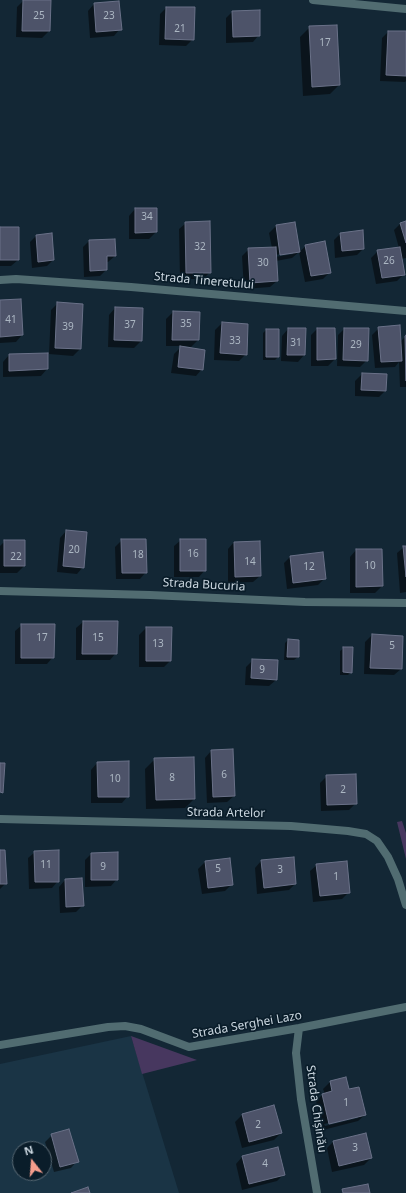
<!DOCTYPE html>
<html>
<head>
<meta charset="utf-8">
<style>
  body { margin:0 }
  #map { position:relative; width:406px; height:1193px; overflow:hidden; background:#132735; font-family:"Noto Sans",sans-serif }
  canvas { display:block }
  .north { position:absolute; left:12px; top:1141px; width:40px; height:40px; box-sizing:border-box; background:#0a1d2a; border:1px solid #586873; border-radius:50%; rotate:343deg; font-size:11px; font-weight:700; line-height:16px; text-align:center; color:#ccd8e1 }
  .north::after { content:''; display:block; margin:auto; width:14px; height:18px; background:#f49d8c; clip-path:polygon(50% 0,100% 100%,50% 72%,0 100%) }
</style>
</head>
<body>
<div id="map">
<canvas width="406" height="1193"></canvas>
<div class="north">N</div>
</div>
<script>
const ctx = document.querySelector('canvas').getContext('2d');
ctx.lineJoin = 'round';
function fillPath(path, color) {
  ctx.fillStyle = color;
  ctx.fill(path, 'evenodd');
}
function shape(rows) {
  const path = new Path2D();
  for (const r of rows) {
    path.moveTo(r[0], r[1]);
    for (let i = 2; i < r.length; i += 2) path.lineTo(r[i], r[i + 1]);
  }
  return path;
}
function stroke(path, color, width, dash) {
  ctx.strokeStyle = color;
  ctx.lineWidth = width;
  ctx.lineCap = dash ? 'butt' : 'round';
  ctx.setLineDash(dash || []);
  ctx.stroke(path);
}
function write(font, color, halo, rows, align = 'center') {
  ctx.font = font + ' "Noto Sans",sans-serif';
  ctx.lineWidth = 3.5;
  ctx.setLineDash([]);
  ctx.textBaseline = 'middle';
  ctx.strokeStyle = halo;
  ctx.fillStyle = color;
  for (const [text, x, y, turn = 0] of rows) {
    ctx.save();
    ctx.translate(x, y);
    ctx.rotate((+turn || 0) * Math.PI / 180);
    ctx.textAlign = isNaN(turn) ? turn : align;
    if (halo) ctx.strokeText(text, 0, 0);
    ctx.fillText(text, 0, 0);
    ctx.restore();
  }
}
const built = shape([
  [131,1036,179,1193,0,1193,0,1064],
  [20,1149,44,1149,44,1173,20,1173]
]);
const green = shape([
  [402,821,406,833,406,859,397,822],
  [131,1036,197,1060,142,1074]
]);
const shadow = shape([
  [24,0,49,31,42,38,16,37,17,7],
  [94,4,120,29,114,36,90,38,88,11],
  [166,8,193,39,186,46,159,45,160,14],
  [232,12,259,35,253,42,226,43,226,18],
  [310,27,339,85,330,94,303,96,300,37],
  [388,32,406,32,406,81,405,82,380,81,382,38],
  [135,209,156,232,149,239,129,239,129,216],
  [406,222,406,258,401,259,404,274,397,281,376,284,371,258,378,251,399,248,394,230,401,223],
  [186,223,210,272,203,279,180,279,179,229],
  [295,223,299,252,292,258,276,261,277,281,270,287,244,289,242,256,249,249,272,248,269,233,276,226],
  [293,252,293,254,275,257,275,255],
  [0,228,18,260,11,266,0,266],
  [340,234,363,249,357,255,335,258,334,240],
  [36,236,53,260,47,266,32,268,30,242],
  [89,241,115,256,108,262,106,262,106,270,100,276,84,277,83,247],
  [306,246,330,272,323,279,305,282,299,252],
  [21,300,22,335,16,342,0,343,0,301],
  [58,303,82,305,80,349,73,356,49,354,51,310],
  [115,308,141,341,134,348,108,347,109,315],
  [173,312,198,340,191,347,183,346,183,348,202,369,196,376,171,373,174,354,182,346,166,346,166,319],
  [222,323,246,354,239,361,214,360,215,330],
  [379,328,400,342,406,336,406,387,400,387,399,362,395,367,375,368,372,335],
  [288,329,304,355,298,362,281,361,282,336],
  [317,329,335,359,328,366,311,366,311,335],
  [344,329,367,360,360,367,337,366,338,335],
  [266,330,278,357,275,360,263,360,263,333],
  [9,355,47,369,41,376,3,377,3,362],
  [362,374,386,375,385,391,379,397,355,396,355,381],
  [66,531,83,567,77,574,57,572,60,538],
  [122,540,146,572,140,579,116,579,115,547],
  [181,540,205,570,199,577,174,577,174,546],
  [5,541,24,566,17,573,0,573,0,546],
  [234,542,260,576,253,582,228,583,228,549],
  [404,547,406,547,406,592,400,593,397,553],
  [356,550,381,550,382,586,375,593,350,593,350,557],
  [291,556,325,578,318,585,287,589,284,563],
  [83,622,116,653,110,660,76,660,76,628],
  [22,625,53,657,47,664,15,664,15,631],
  [146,628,170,661,164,667,139,667,139,635],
  [372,635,402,637,401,669,394,675,364,674,365,642],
  [288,640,298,657,294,660,284,660,285,643],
  [344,648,351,672,348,675,340,675,340,651],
  [253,660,276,680,269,686,245,685,246,667],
  [211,751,234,796,227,802,207,803,205,758],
  [155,759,194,799,185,808,146,809,145,769],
  [97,763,128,796,122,803,91,803,91,770],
  [327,776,356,803,349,810,321,811,320,783],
  [0,851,6,883,0,889],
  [35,852,58,881,52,888,29,889,28,858],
  [91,854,117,879,111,886,85,887,85,860],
  [229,859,232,884,225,891,202,894,198,869,205,862],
  [261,861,295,884,289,890,257,894,255,868],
  [317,865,349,892,342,899,313,902,310,871],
  [65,880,83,905,76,912,60,913,59,887],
  [345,1078,348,1090,365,1115,358,1121,323,1130,316,1101,323,1094,325,1094,323,1089,330,1082],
  [358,1116,358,1118,325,1126,324,1124],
  [274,1107,281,1133,274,1140,242,1148,235,1122,242,1115],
  [52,1135,77,1161,71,1168,54,1172,45,1142],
  [333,1142,371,1158,364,1165,332,1172,327,1148],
  [242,1157,284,1174,277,1181,242,1190,236,1164]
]);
const building = shape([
  [23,0,51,0,50,31,22,31,23,0],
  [119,1,122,30,96,32,94,3,119,1],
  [166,7,195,7,194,40,165,39,166,7],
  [260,10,260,36,233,37,232,11,260,10],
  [337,25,340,85,312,87,309,26,337,25],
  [388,31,406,31,406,76,386,75,388,31],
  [135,208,157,208,157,232,135,233,135,208],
  [210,221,211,273,186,273,185,222,210,221],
  [406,221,406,243,400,223,406,221],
  [295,222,300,252,280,255,276,225,295,222],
  [0,227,19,227,19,260,0,260,0,227],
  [363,230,364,249,342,251,340,233,363,230],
  [52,233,54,260,38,262,36,235,52,233],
  [115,239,116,256,107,256,107,270,90,271,89,240,115,239],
  [325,241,331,273,311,276,305,245,325,241],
  [276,247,278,281,250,283,248,248,276,247],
  [400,247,405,275,382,278,377,250,400,247],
  [21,299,23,335,0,337,0,300,21,299],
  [57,302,83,304,81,349,55,348,57,302],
  [115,307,143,308,142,341,114,340,115,307],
  [173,311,200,312,199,340,172,340,173,311],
  [222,322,248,324,247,355,220,353,222,322],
  [400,325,402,361,381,362,378,327,400,325],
  [288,328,306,328,305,355,287,355,288,328],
  [317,328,335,328,336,359,317,360,317,328],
  [344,328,369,328,368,361,343,360,344,328],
  [266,329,279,329,279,357,266,357,266,329],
  [406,335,406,381,405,336,406,335],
  [180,346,205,350,203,370,178,367,180,346],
  [48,353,48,369,9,371,9,354,48,353],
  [362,373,387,374,386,391,361,390,362,373],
  [66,530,87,532,84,568,63,566,66,530],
  [121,539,146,539,147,573,122,573,121,539],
  [180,539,206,539,206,571,180,571,180,539],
  [4,540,25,540,25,566,4,566,4,540],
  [260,541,261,576,235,577,234,542,260,541],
  [403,546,406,546,406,577,403,546],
  [356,549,382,549,383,586,356,587,356,549],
  [323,552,326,579,293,583,290,556,323,552],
  [83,621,118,621,117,654,82,654,83,621],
  [21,624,55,624,54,658,21,658,21,624],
  [146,627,172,627,171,661,146,661,146,627],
  [372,634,403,636,402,669,370,668,372,634],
  [288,639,299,640,299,657,287,657,288,639],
  [343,647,353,647,352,673,343,672,343,647],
  [252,659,278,660,277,680,251,678,252,659],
  [233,749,235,796,213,797,211,750,233,749],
  [194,757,195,799,156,800,154,758,194,757],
  [129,761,129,797,98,797,97,762,129,761],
  [0,763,5,763,3,793,0,792,0,763],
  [356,774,357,804,327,805,326,775,356,774],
  [0,850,5,850,7,884,0,884,0,850],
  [59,850,59,882,35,882,34,851,59,850],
  [118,852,118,880,91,880,91,853,118,852],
  [294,857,296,884,264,888,261,860,294,857],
  [230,858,233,885,208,888,205,861,230,858],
  [347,861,350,893,320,896,316,864,347,861],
  [82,878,84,906,66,907,65,879,82,878],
  [346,1077,349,1089,359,1087,366,1115,329,1124,322,1094,332,1091,330,1081,346,1077],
  [274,1105,282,1133,249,1142,242,1114,274,1105],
  [69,1129,79,1162,60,1167,51,1134,69,1129],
  [366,1133,372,1158,339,1166,333,1141,366,1133],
  [278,1147,285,1175,249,1184,242,1156,278,1147],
  [368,1184,370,1193,343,1193,342,1189,368,1184],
  [88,1187,90,1193,71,1193,88,1187]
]);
const street = shape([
  [313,0,406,9],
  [0,280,16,279,131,287,406,311],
  [0,591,150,595,305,602,406,603],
  [0,819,291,826,348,831,366,834,377,841,388,857,398,879,406,905],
  [299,1028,296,1053,301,1099,317,1193],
  [0,1045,108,1027,125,1026,141,1029,189,1047,299,1028,406,1007]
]);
const numberNames = [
  ["25",39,16],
  ["23",109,16],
  ["21",180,29],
  ["17",325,43],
  ["34",147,217],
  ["32",200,247],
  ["26",389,261],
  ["30",263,263],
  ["41",11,320],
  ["35",186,324],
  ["37",130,325],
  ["39",68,327],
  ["33",235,341],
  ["31",296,343],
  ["29",356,345],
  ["20",74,550],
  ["16",193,554],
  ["18",138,555],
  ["22",16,557],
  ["14",250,562],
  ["10",370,566],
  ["12",309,567],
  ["17",42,638],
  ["15",98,638],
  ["13",158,644],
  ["5",392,646],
  ["9",262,670],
  ["6",224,775],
  ["8",172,778],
  ["10",115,779],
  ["2",343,790],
  ["11",46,865],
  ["9",103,867],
  ["5",218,869],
  ["3",280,870],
  ["1",336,877],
  ["1",346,1103],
  ["2",258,1125],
  ["3",355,1148],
  ["4",265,1164]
];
const streetNames = [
  ["Strada Tineretului",204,281,5],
  ["Strada Bucuria",204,585,3],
  ["Strada Artelor",226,813,1],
  ["Strada Serghei Lazo",247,1025,-10],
  ["Strada Chișinău",316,1109,82]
];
fillPath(built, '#1a3445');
fillPath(green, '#47375f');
fillPath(shadow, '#0007');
fillPath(building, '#4d5369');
stroke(building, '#6a7188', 1);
stroke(street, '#516c71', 8);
write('10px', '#acb7c3', null, numberNames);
write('12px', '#ccd8e1', '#0a1d2a', streetNames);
</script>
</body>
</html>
